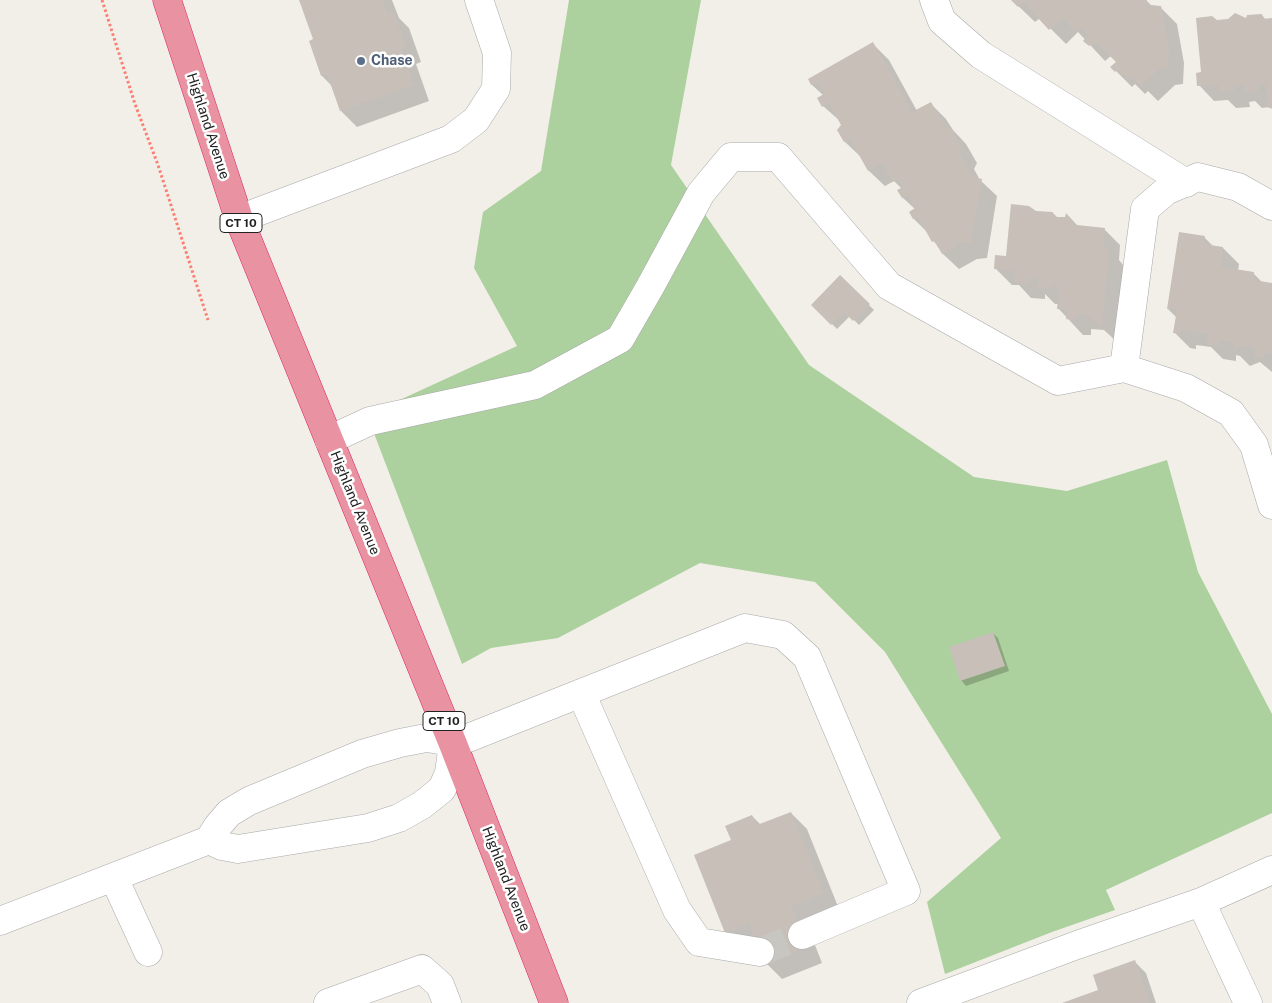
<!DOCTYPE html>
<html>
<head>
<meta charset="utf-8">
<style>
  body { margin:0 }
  canvas { display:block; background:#f2efe9 }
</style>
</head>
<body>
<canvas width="1272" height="1003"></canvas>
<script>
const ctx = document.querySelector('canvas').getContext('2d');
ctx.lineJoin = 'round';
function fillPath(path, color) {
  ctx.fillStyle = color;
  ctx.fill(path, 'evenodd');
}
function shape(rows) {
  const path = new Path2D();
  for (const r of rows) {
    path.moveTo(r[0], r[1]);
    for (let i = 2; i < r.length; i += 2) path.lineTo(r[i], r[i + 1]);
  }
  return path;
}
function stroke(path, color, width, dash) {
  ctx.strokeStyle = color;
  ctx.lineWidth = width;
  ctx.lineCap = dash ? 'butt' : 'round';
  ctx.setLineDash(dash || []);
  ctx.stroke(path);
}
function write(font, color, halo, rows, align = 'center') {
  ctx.font = font + ' "Public Sans",sans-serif';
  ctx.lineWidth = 5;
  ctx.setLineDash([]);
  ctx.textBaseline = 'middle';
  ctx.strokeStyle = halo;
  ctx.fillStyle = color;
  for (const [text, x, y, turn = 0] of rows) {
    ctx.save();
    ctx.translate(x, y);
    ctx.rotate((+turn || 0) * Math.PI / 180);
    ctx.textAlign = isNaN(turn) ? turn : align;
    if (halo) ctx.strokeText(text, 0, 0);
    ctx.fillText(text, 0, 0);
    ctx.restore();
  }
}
const forest = shape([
  [569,0,701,0,671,165,809,365,974,477,1067,491,1167,460,1198,572,1272,714,1272,813,1106,890,1115,910,1052,932,945,974,927,902,1001,838,885,652,815,582,700,563,558,638,491,648,462,664,367,415,517,346,474,268,483,212,541,171]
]);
const shadow = shape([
  [301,0,392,0,399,18,409,28,421,62,416,64,429,101,357,127,341,111,332,86,322,76,315,40],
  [1012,0,1147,0,1147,3,1150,6,1161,8,1177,24,1184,63,1183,84,1175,85,1158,101,1148,91,1145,94,1135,84,1132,87,1112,67,1117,62,1111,56,1105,61,1078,32,1066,44,1040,18,1035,22],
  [1262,15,1266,20,1272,19,1272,109,1269,107,1262,108,1255,101,1249,102,1250,107,1236,108,1228,100,1214,101,1199,85,1217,22,1248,20],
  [873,44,889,60,917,111,930,103,946,119,953,130,966,144,977,163,974,169,980,180,997,196,987,258,977,259,959,269,943,254,928,233,914,219,910,212,915,209,903,198,899,191,902,189,894,181,885,186,869,171,861,157,845,142,839,130,842,125,840,121,823,106,819,98,824,96,812,85,810,79],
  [1035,212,1053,213,1058,218,1078,226,1104,229,1120,245,1119,260,1124,266,1117,342,1104,330,1091,329,1091,335,1083,335,1058,308,1058,304,1055,304,1045,294,1045,299,1031,298,1019,285,1012,285,996,269,1007,257],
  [1204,237,1214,247,1223,248,1239,264,1238,271,1253,273,1263,283,1272,284,1272,372,1260,362,1250,366,1240,356,1236,355,1236,361,1223,359,1211,347,1196,345,1196,349,1190,348,1174,332,1177,318,1168,309],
  [840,277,874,310,859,325,850,316,837,329,813,305],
  [993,633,998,638,1009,671,966,686,961,680],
  [791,813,807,829,839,909,806,922,822,963,782,979,766,963,742,948,726,932,733,841,752,816,761,825],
  [1135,962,1146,973,1156,1003,1065,1003,1100,991]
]);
const building = shape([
  [299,0,383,0,387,13,393,11,406,46,401,48,414,85,340,111,327,74,321,76,309,41,313,39],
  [1011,0,1146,0,1151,5,1161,6,1169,47,1167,68,1159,69,1141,86,1131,76,1128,79,1118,69,1115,72,1110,67,1116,62,1095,41,1089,46,1083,41,1088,35,1081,28,1076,32,1062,18,1049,30,1023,2,1018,7],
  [1235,13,1246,18,1247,15,1262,14,1262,19,1272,18,1272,107,1268,108,1266,85,1258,85,1259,91,1245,92,1244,85,1234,86,1235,91,1219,93,1218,84,1197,86,1196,73,1201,72,1196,18,1212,16,1217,20,1228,19],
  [873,42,912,112,931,102,946,129,951,127,962,147,959,152,972,177,982,179,971,243,961,243,942,254,935,241,932,242,918,217,913,219,909,212,915,208,908,195,902,198,897,190,903,187,898,179,893,182,883,163,868,171,850,139,844,142,837,130,841,125,829,103,822,107,817,98,824,94,817,82,811,85,808,79],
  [1011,204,1029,206,1036,211,1053,212,1053,217,1065,217,1066,213,1077,225,1105,228,1103,248,1109,249,1102,327,1087,315,1076,314,1075,320,1066,319,1067,310,1057,309,1059,286,1052,285,1052,290,1038,288,1039,279,1030,278,1030,284,1014,282,1015,271,994,269,995,255,1006,256],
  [1179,232,1205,236,1204,244,1223,247,1221,267,1254,272,1253,280,1272,283,1272,354,1264,352,1263,358,1254,357,1255,348,1243,346,1233,351,1235,342,1221,340,1220,346,1206,344,1208,334,1180,330,1180,334,1173,333,1177,310,1167,309],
  [840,275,870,304,853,321,844,312,831,325,811,305],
  [993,632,1005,666,960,681,949,647],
  [791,812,824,893,791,906,807,947,765,964,749,923,725,933,694,855,731,840,725,826,752,815,757,825],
  [1135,960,1150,1003,1062,1003,1098,990,1093,975]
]);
const minorTunnel = shape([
  [760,952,802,935]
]);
const path = shape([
  [102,0,135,104,158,165,208,320]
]);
const minor = shape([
  [934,0,942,21,981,55,1186,183],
  [1272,206,1238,187,1198,177,1166,191,1145,209,1124,368,1186,388,1231,413,1254,445,1272,505],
  [239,219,451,139,476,120,496,89,497,53,479,0],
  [329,440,370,421,535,385,620,339,650,287,701,193,731,157,778,157,889,286,1058,381,1124,368],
  [581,693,677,910,699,942,760,952],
  [209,840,222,846,238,849,368,828,399,818,422,805,442,789,449,773,453,744],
  [114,878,148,952],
  [1201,902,1248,1003],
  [0,921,209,840,217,827,229,813,249,801,362,754,400,743,426,738,440,740,453,744,745,628,783,635,807,657,906,891,802,935],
  [328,1003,422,969,440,985,447,1003],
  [921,1003,1077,945,1201,902,1272,870]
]);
const highway = shape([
  [167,0,239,219,453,744,554,1003]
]);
const markers = [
  [361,61,5,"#5c6f8a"]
];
const shields = [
  [241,223,42],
  [444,721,42]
];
const shieldNames = [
  ["CT 10",241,223],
  ["CT 10",444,721]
];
const serviceNames = [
  ["Chase",371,61]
];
const streetNames = [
  ["Highland Avenue",208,126,72],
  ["Highland Avenue",355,503,68],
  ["Highland Avenue",506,879,69]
];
fillPath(forest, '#add19e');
fillPath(shadow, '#0003');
fillPath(building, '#c7bfb8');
stroke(minorTunnel, '#c8c6c1', 28, [28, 14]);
stroke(minor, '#a9a9a9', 29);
stroke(highway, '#dc2a67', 29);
stroke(path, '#fa8072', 3, [2.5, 2.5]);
stroke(minor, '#fff', 28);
stroke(highway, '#e892a2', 28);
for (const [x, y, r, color] of markers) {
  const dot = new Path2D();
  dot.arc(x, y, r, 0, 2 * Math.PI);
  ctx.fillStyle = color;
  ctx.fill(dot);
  stroke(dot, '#fff', 2);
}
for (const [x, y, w] of shields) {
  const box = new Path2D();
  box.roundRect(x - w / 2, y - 9.5, w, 19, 4);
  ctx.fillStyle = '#fff';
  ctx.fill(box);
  stroke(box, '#222', 1);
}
write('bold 12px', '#222', null, shieldNames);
write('bold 14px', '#4e5e75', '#fff', serviceNames, 'left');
write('14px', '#222', '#fff', streetNames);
</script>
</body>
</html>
